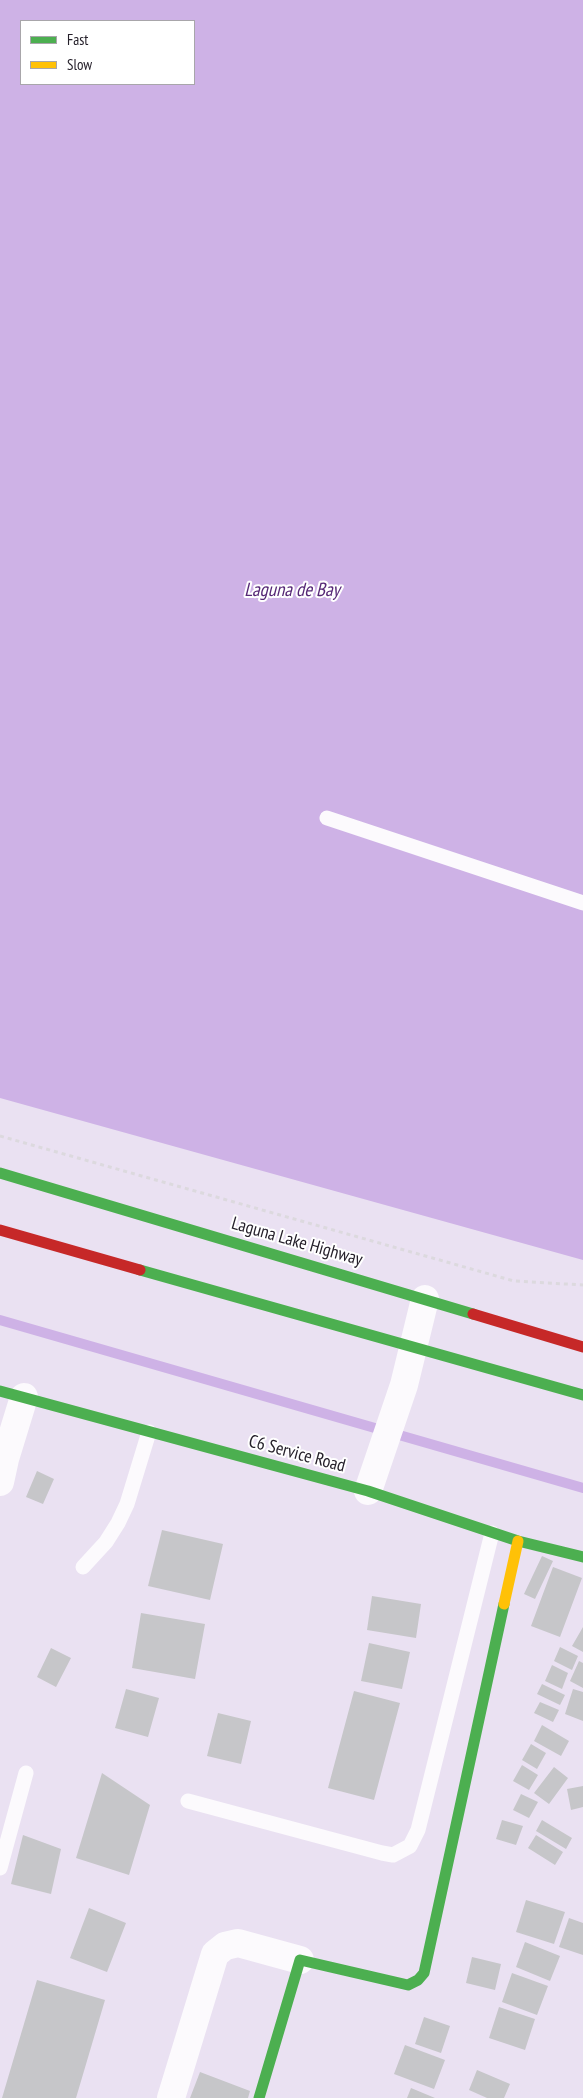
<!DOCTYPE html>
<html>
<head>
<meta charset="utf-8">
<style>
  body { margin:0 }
  #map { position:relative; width:583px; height:2098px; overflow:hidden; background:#eae1f2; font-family:"PT Sans Narrow",sans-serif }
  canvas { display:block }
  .legend { position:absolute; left:20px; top:20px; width:175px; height:65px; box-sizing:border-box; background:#fff; border:1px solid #a8a6aa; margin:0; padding:6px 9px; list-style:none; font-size:15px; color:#25202a }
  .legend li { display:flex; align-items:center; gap:10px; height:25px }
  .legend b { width:25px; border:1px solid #a8a6aa }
</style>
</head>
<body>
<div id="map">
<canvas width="583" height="2098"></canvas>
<ul class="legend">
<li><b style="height:6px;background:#4caf50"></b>Fast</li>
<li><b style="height:6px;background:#ffc107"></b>Slow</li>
</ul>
</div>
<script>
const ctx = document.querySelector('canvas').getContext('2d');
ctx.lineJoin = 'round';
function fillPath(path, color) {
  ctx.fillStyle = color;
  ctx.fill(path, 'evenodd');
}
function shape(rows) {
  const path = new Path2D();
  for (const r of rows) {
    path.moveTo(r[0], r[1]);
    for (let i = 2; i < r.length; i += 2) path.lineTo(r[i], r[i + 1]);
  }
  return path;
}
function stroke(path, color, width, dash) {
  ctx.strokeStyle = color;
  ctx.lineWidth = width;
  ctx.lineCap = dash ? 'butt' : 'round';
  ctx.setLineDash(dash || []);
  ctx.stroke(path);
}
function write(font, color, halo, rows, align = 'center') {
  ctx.font = font + ' "PT Sans Narrow",sans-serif';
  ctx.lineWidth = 4;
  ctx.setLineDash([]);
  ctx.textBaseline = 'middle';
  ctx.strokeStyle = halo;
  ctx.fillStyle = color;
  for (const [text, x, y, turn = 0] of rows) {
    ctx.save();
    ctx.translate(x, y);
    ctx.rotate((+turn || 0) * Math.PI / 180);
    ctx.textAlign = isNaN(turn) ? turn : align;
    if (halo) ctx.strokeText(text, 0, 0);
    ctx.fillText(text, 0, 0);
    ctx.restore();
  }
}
const water = shape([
  [0,0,583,0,583,1260,0,1098],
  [21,21,194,21,194,84,21,84]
]);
const stream = shape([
  [0,1320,583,1488]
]);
const building = shape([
  [37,1471,54,1479,43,1504,26,1497],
  [162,1530,223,1544,210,1600,148,1586],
  [542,1556,553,1561,535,1599,524,1594],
  [553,1567,582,1578,560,1637,531,1626],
  [372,1596,421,1604,416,1638,367,1630],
  [141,1613,205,1624,195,1679,132,1668],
  [583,1627,583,1652,572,1646],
  [369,1643,410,1652,402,1689,361,1681],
  [560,1647,578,1656,572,1670,554,1661],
  [51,1648,71,1658,56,1687,37,1677],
  [579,1661,583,1663,583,1688,570,1681],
  [552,1665,568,1673,562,1689,545,1681],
  [542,1684,565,1695,560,1705,537,1694],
  [126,1689,159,1698,148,1737,115,1728],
  [573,1689,583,1692,583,1721,565,1714],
  [354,1691,400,1703,374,1800,328,1788],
  [540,1702,559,1710,553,1722,534,1713],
  [218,1713,251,1721,241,1764,207,1756],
  [542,1725,569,1741,561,1756,534,1741],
  [531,1744,546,1753,537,1769,522,1760],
  [522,1765,538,1775,529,1790,513,1781],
  [554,1767,568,1778,549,1804,534,1793],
  [102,1773,150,1805,129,1875,76,1858],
  [583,1786,583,1807,571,1810,567,1789],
  [521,1794,538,1802,529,1818,513,1810],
  [502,1820,523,1826,516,1845,496,1839],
  [542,1820,572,1838,566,1849,536,1831],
  [23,1835,61,1849,51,1894,11,1884],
  [536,1835,563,1852,555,1865,528,1848],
  [526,1900,565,1912,554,1944,516,1932],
  [89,1908,126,1923,107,1972,70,1958],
  [569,1918,583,1923,583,1955,559,1947],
  [525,1942,560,1956,550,1981,516,1967],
  [472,1957,501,1964,495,1990,466,1983],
  [512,1973,548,1986,537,2015,502,2002],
  [37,1980,105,2000,76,2098,2,2098],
  [499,2007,535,2019,525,2050,489,2038],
  [424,2017,450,2026,441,2053,415,2044],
  [405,2045,445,2060,434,2089,394,2074],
  [477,2070,510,2084,504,2098,487,2098,469,2090],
  [200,2072,250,2091,248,2098,190,2098],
  [411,2088,435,2098,407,2098]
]);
const path = shape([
  [0,1136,514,1281,583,1285]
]);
const lane = shape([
  [327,818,583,903],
  [83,1567,106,1542,118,1523,127,1504,149,1432],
  [188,1801,382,1853,393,1855,410,1846,418,1830,492,1533],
  [0,1868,26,1773]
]);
const street = shape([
  [0,1482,5,1459,24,1397],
  [368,1491,404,1385,425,1299],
  [171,2098,215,1954,225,1946,238,1943,300,1960]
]);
const fast = shape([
  [0,1173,473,1314],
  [140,1270,583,1395],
  [0,1391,368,1491,518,1541,583,1557],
  [259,2098,300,1960,408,1985,418,1980,424,1973,504,1604]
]);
const slow = shape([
  [504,1604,518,1541]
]);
const jam = shape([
  [0,1230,140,1270],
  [473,1314,583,1347]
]);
const streetNames = [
  ["Laguna Lake Highway",297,1242,16],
  ["C6 Service Road",297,1454,15]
];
const waterNames = [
  ["Laguna de Bay",292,591]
];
fillPath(water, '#ceb2e6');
stroke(stream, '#ceb2e6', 10);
fillPath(building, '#c6c6c9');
stroke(path, '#dcd9de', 3, [4, 4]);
stroke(lane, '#fcfafd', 15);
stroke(street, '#fcfafd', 28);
stroke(fast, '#4caf50', 11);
stroke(slow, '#ffc107', 11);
stroke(jam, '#c62828', 11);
write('18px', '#25202a', '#fff', streetNames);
write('italic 19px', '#562876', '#fff', waterNames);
</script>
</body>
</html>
